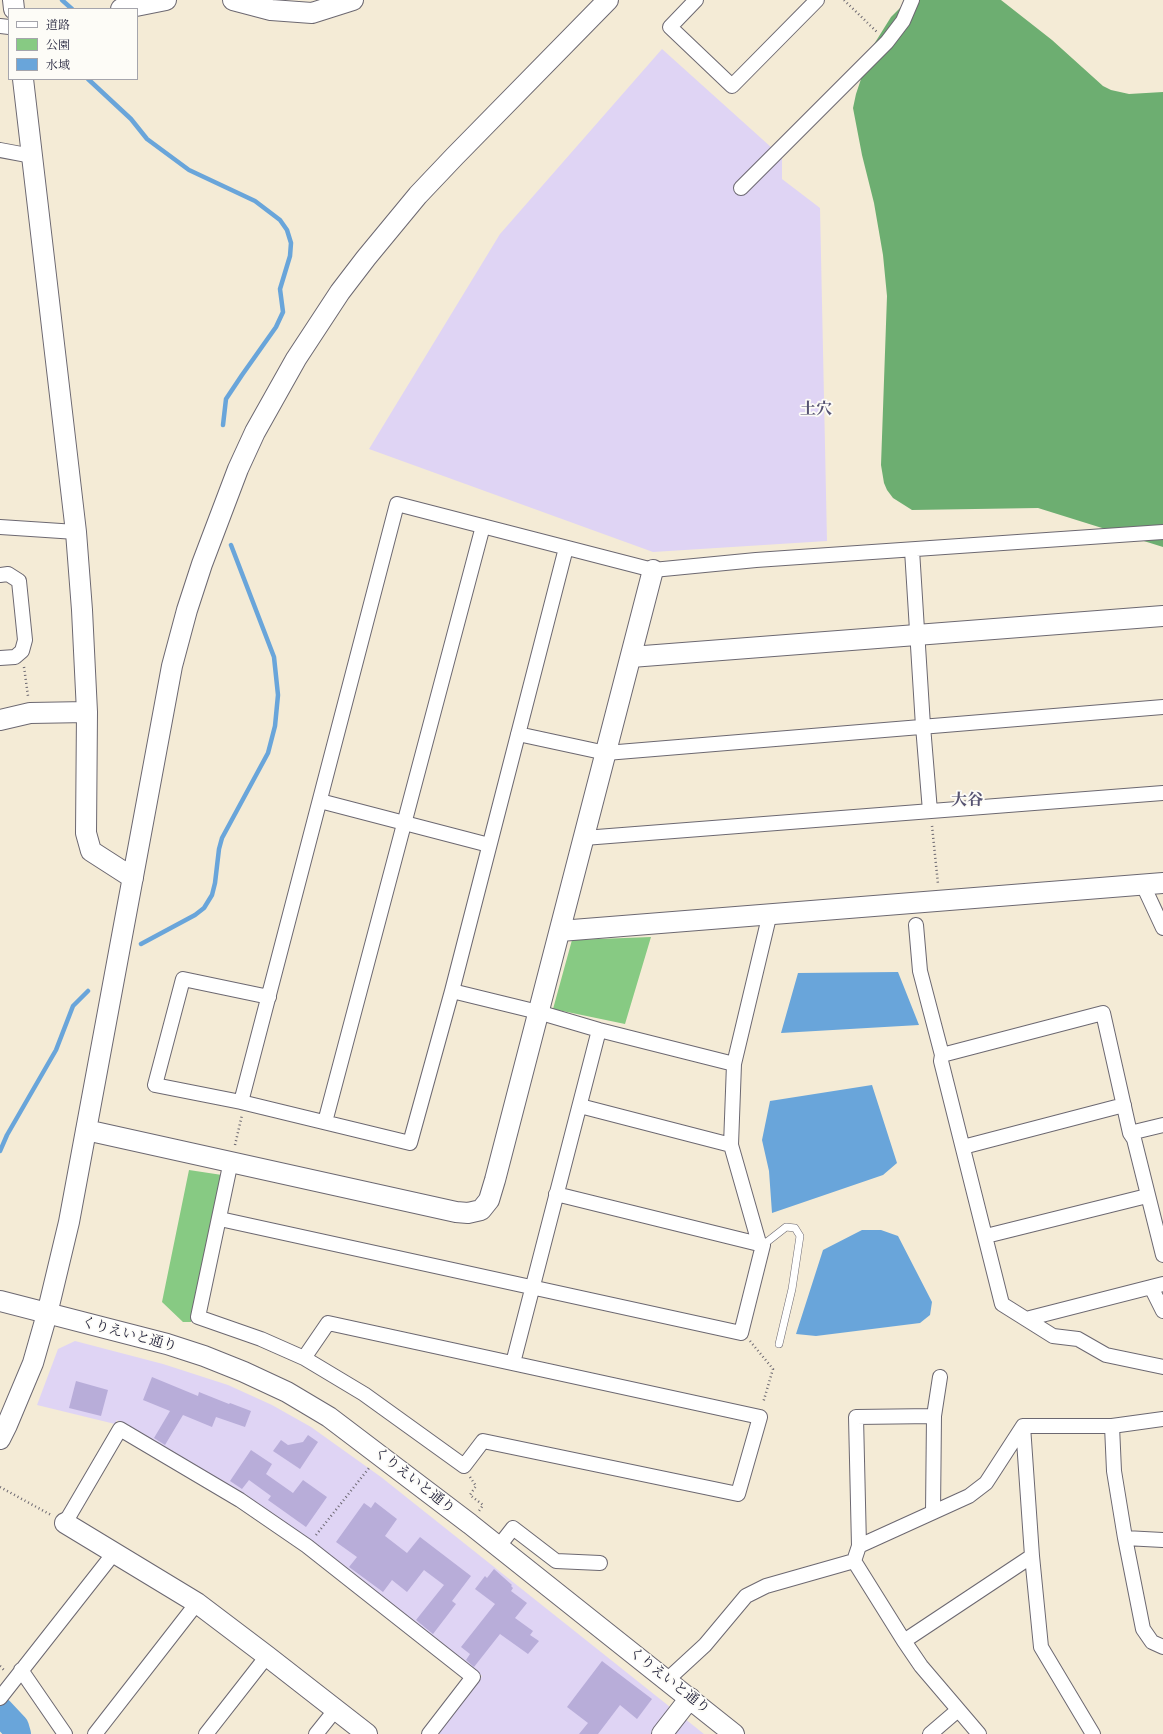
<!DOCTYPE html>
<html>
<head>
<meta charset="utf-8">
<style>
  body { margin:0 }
  #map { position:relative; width:1163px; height:1734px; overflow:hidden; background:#f4ebd6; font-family:"Libre Bodoni","Noto Serif JP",serif }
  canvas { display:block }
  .legend { position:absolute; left:8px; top:8px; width:130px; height:72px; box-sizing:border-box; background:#fdfcf7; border:1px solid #a5a5ac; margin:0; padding:5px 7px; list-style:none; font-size:12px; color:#22223b }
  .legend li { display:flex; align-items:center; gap:8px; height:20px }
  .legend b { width:20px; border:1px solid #a5a5ac }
</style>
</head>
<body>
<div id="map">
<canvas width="1163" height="1734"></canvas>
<ul class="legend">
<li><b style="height:5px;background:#fff"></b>道路</li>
<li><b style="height:11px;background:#87ca83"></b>公園</li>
<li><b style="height:11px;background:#69a5da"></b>水域</li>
</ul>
</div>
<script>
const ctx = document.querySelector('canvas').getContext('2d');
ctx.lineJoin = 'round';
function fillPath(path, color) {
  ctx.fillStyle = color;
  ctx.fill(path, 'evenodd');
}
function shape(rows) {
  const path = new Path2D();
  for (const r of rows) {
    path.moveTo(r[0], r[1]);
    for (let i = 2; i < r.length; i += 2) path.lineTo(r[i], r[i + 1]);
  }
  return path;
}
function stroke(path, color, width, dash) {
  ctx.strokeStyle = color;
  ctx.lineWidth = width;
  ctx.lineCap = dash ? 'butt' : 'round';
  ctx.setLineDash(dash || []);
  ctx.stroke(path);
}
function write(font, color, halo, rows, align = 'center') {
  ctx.font = font + ' "Libre Bodoni","Noto Serif JP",serif';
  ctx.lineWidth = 3.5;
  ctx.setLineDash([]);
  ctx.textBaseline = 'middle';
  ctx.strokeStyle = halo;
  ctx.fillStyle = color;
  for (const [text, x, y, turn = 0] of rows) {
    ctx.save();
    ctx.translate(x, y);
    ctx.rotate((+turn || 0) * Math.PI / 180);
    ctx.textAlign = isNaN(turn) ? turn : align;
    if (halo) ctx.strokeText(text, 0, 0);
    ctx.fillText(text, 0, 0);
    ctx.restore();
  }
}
const built = shape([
  [662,49,782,157,782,179,820,208,827,541,653,552,369,449,500,234],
  [75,1341,163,1364,228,1385,272,1405,311,1427,381,1477,704,1734,438,1734,482,1676,317,1546,248,1497,117,1420,115,1424,37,1405,58,1349]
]);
const green = shape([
  [651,937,625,1024,553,1009,572,940],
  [189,1170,222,1175,191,1322,183,1322,162,1302]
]);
const forest = shape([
  [908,0,1001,0,1052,40,1103,86,1111,90,1129,94,1163,92,1163,547,1038,508,912,510,893,498,887,490,884,483,881,465,887,296,883,255,874,203,862,155,853,108,856,94,871,49,891,17]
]);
const water = shape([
  [898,972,919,1025,781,1033,798,973],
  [872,1085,897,1163,883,1175,772,1213,769,1171,762,1140,770,1101],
  [862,1230,881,1230,898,1236,932,1302,930,1315,920,1323,816,1336,796,1334,823,1250]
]);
const stream = shape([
  [62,0,72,9],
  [88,79,131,119,147,139,189,170,255,201,280,220,287,230,291,243,290,256,280,289,283,312,276,327,242,375,226,399,223,425],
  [141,944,195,915,204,908,212,895,215,883,219,849,222,838,268,753,275,726,278,695,274,657,231,545],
  [0,1151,7,1135,56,1050,73,1006,88,991]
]);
const river = shape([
  [0,1711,15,1727,17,1734]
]);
const building = shape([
  [152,1377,198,1396,199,1392,229,1404,230,1403,251,1411,245,1427,216,1417,212,1427,183,1415,165,1445,154,1438,170,1411,143,1400],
  [76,1381,108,1390,101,1416,69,1408],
  [308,1435,318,1442,300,1469,273,1451,281,1440,288,1445,303,1442],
  [251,1450,272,1464,266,1474,293,1493,303,1480,327,1497,306,1527,268,1500,271,1496,249,1480,242,1489,230,1481],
  [375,1502,397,1519,385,1536,407,1553,420,1537,471,1576,452,1601,456,1604,433,1634,416,1620,444,1585,424,1570,407,1592,392,1580,383,1592,349,1567,357,1557,336,1542,364,1503,371,1508],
  [494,1569,512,1585,511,1586,513,1588,511,1591,527,1603,515,1618,533,1631,530,1635,539,1641,528,1654,500,1634,474,1667,466,1660,470,1654,461,1647,495,1604,475,1589,485,1576,487,1578],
  [602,1661,652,1699,637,1719,620,1705,598,1734,579,1734,588,1723,567,1707]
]);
const path = shape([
  [844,0,877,32],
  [24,667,28,696],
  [932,826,938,884],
  [235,1145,242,1115],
  [750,1341,773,1369,763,1403],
  [470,1477,476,1486,470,1495,483,1505,479,1511],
  [0,1487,51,1515],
  [316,1535,369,1468],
  [0,1666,4,1670]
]);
const lane = shape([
  [763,1245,786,1227,795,1228,800,1236,792,1289,779,1344]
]);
const street = shape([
  [696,0,670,27,732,86,817,0],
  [0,26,9,27],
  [0,150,32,156],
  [741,188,887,42,903,21,912,0],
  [0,527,76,532],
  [912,550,923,726,930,811],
  [0,575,8,574,19,581,25,640,22,651,15,657,0,658],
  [518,734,606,753,1163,707],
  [320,801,489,845],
  [584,838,1163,793],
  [1143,885,1163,928],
  [916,925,920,971,942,1055],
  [452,991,538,1012,599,1030,734,1064],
  [269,997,183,979,155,1085,241,1102,410,1143,452,991,566,548],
  [241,1102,397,504,653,570,756,560,1163,532],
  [580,1106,731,1145,734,1064,770,913],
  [325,1122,483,526],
  [1130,1133,1163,1125],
  [731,1145,759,1243],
  [963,1147,1124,1105],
  [231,1161,198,1317,261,1339,304,1358,364,1394,464,1466,483,1441,738,1494,760,1417,328,1323,304,1358],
  [220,1219,741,1333,763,1245,556,1194],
  [986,1236,1147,1196],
  [1163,1255,1134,1139,1130,1133,1103,1013,942,1055,941,1061,1002,1304,1053,1336,1078,1339,1106,1355,1163,1367],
  [1151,1287,1163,1311],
  [1026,1319,1163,1284],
  [513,1363,599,1030],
  [1112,1426,1114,1471,1125,1538,1143,1629,1152,1642,1163,1647],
  [933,1512,934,1416,940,1377],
  [65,1523,120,1429,240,1500,307,1546,473,1677,429,1734],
  [1125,1538,1163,1540],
  [499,1546,513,1528,556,1561,600,1563],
  [859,1546,856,1417,934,1416],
  [1032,1556,1041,1647,1093,1734],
  [904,1641,1032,1556,1023,1426],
  [21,1670,65,1734],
  [667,1680,705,1645,746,1596,766,1586,854,1561],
  [0,1698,114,1553],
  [95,1734,197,1603],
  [206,1734,267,1656],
  [316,1734,336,1709],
  [930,1734,958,1710],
  [979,1734,921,1666,904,1641,854,1561,859,1546,969,1496,986,1483,1023,1426,1112,1426,1163,1419]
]);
const secondary = shape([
  [13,0,14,9],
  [233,0,271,10,312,13,353,0],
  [121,9,166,0],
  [23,79,76,532,82,610,87,712,86,833,91,851,133,878],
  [631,657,1163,616],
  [0,720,30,713,87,712],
  [560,931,1163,883],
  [86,1130,456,1212,468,1213,481,1210,489,1200,495,1180,653,570],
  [0,1301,167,1344,204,1356,244,1372,287,1392,329,1417,470,1524,734,1734],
  [0,1439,7,1425,33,1363,47,1314,69,1222,172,666,187,610,202,564,238,469,255,432,296,359,340,292,366,258,418,195,455,156,608,0],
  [65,1523,197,1603,267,1656,367,1734],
  [662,1734,690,1698]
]);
const streetNames = [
  ["くりえいと通り",129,1335,15],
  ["くりえいと通り",414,1481,38],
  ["くりえいと通り",669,1681,38]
];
const quarterNames = [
  ["土穴",816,410],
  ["大谷",967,801]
];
fillPath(built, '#dfd4f4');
fillPath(green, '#87ca83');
fillPath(forest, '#6dae71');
fillPath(water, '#69a5da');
stroke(stream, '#69a5da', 4.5);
stroke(river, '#69a5da', 28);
fillPath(building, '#b8add9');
stroke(lane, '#6c6871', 8);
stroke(street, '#6c6871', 16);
stroke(secondary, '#6c6871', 22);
stroke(path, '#6c6871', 2.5, [1, 3]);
stroke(lane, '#fff', 7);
stroke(street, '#fff', 14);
stroke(secondary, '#fff', 20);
write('14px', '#22223b', '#fdfcf7', streetNames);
write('bold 16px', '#565372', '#fdfcf7', quarterNames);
</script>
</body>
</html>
